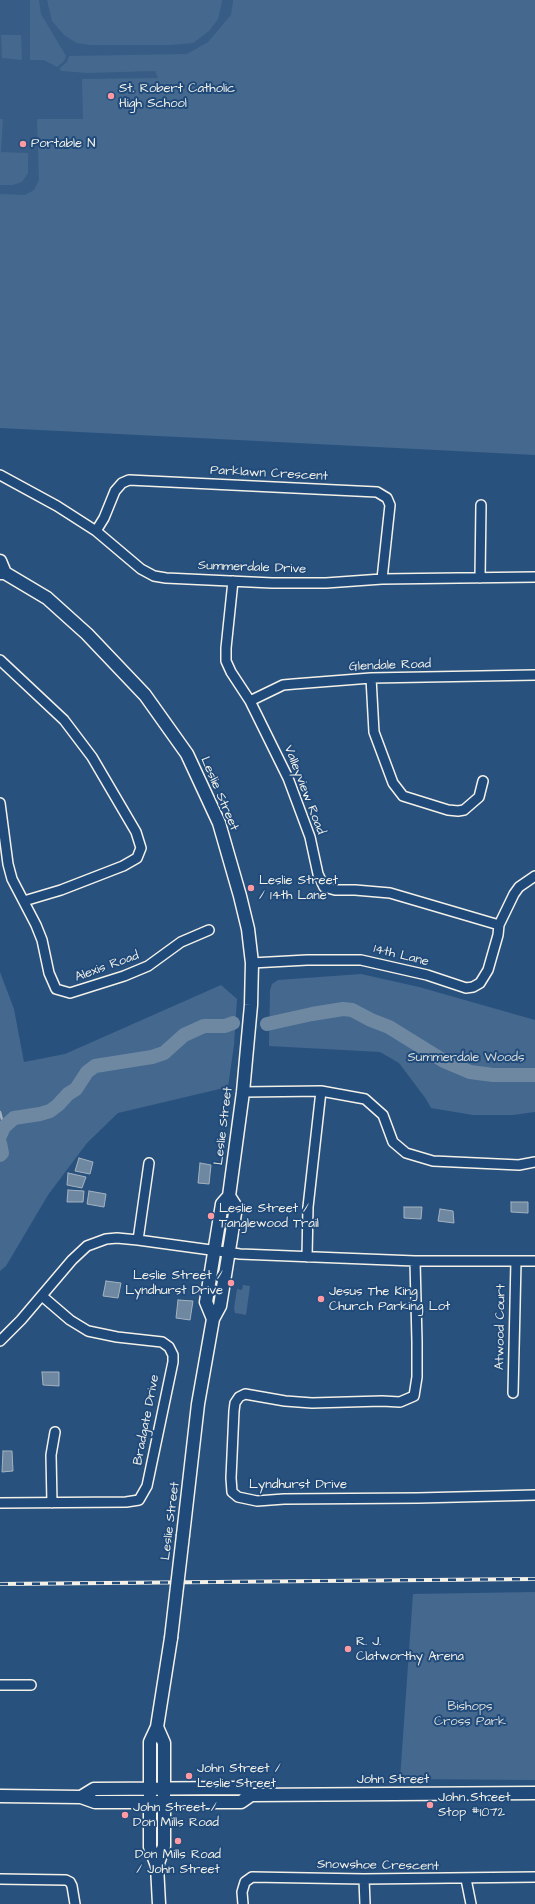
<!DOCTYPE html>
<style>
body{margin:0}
canvas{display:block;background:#28517e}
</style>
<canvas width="535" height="1904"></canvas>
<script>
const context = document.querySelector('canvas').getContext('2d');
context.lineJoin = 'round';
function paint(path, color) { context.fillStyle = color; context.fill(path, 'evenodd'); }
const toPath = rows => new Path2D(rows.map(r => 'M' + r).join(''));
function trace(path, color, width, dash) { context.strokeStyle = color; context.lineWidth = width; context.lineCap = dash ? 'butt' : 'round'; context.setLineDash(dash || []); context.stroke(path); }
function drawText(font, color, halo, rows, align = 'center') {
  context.font = font + ' "Architects Daughter",sans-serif'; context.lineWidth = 4; context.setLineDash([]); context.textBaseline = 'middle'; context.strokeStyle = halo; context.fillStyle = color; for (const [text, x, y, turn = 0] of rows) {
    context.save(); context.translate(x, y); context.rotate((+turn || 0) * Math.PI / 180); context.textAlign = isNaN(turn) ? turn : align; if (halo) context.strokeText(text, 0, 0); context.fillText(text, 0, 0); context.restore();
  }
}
paint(toPath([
 [0,0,233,0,214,178,35,201,0,198]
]), '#375d86');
paint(toPath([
 [30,0,39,0,41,14,66,56,64,61,57,67,44,60,30,60],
 [47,0,222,0,222,2,218,19,209,31,193,43,171,45,90,45,77,43,64,35,52,21],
 [233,0,535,0,535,455,0,428,0,194,25,195,34,190,39,180,37,119,83,119,82,79,158,78,155,71,87,73,62,71,59,69,67,62,69,56,187,54,208,42,231,15],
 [1,35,21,35,22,60,2,58],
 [0,119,3,119,1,152,28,153,28,173,22,182,13,185,0,185],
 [0,972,14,1009,24,1062,65,1054,221,985,237,999,234,1045,228,1087,118,1113,87,1143,48,1195,6,1266,0,1271],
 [361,974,419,987,535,1020,535,1112,513,1115,473,1115,431,1108,426,1099,399,1063,380,1052,269,1046,270,990,272,984,278,980],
 [243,1285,250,1286,246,1315,235,1313,234,1308,237,1289,242,1290],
 [535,1592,535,1780,400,1779,413,1594]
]), '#45688e');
const water = toPath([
 [79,1158,93,1162,90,1174,75,1171,79,1158],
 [200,1163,211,1165,209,1184,198,1183,200,1163],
 [68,1173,86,1177,82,1188,67,1185,68,1173],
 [68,1190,84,1191,83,1202,67,1202,68,1190],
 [89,1191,106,1194,104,1207,87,1204,89,1191],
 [511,1202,528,1202,528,1213,511,1212,511,1202],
 [404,1207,422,1207,421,1219,404,1218,404,1207],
 [440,1209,453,1211,454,1223,438,1221,440,1209],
 [106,1281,121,1283,118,1298,103,1296,106,1281],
 [178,1300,193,1301,190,1320,176,1318,178,1300],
 [42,1372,59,1372,59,1386,43,1385,42,1372],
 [3,1451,12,1451,13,1471,2,1472,3,1451]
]);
paint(water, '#6e88a2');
trace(water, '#a4b2be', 1);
trace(toPath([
 [0,1112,4,1127]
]), '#a4b2be', 2.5);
trace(toPath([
 [267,1024,312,1014,343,1009,352,1010,371,1020,389,1027,444,1061,470,1072,493,1075,535,1075],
 [0,1136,4,1127,14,1118,40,1114,50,1111,58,1105,68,1094,76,1089,87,1072,95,1066,152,1057,164,1053,184,1035,204,1026,225,1026,233,1023],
 [0,1143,2,1153,0,1155]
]), '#6e88a2', 14);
const street = toPath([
 [0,475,57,506,96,531,141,569,154,576,166,578,272,583,326,583,382,579,535,577],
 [96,531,104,518,115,491,122,483,129,480,377,492,387,498,390,505,382,579],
 [480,578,481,505],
 [233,581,226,648,226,661,231,672,250,701,288,778,310,837,318,874,324,887,335,890,355,890,390,893,499,925],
 [0,660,64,720,92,757,136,832,141,848,137,858,123,866,61,890,24,901],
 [371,678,374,732,393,783,403,796,448,810,458,811,464,810,479,797,483,781],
 [250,701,283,685,294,684,371,678,535,675],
 [0,803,8,864,12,879,36,925,42,940,49,973,56,989,70,993,124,976,148,966,181,942,209,930],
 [252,963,307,960,361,960,427,975,466,988,473,987,480,983,488,970,498,935,499,925,514,894,519,887,535,876],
 [243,1092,321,1091,365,1099,383,1115,393,1142,406,1153,433,1161,519,1165,535,1162],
 [138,1240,149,1163],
 [307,1257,308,1207,321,1091],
 [415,1261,417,1342,417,1377,414,1396,400,1402,382,1401,312,1403,285,1401,245,1394,239,1397,235,1403,234,1411,231,1478,232,1492,238,1497,257,1501,284,1499,418,1498,535,1495],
 [0,1341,21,1320,72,1260,87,1246,106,1239,117,1238,138,1240,240,1254,415,1261,535,1261],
 [513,1393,516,1261],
 [0,1503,126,1502,139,1500,147,1486,173,1362,173,1355,169,1347,162,1342,117,1337,88,1331,70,1320,42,1296],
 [52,1503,51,1455,55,1432],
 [0,1685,31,1685],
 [0,1879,66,1880,70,1882,72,1886,75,1904],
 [364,1879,365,1904],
 [466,1879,471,1904],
 [243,1904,242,1892,245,1882,252,1877,364,1879,535,1877]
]);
const secondary = toPath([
 [0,561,5,573],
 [0,573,5,573,47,598,87,634,145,695,187,754,219,823,240,896,248,929,252,963,251,1005,243,1092,229,1196,222,1204,206,1302,213,1319],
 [183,1535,198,1404,213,1319,220,1306,236,1207,229,1196],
 [157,1727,164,1743,164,1846,157,1866],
 [0,1796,81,1797,95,1802,241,1802,251,1795,535,1793],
 [81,1797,94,1789,242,1788,251,1795],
 [159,1904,157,1866,150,1847,150,1742,157,1727,171,1638]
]);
trace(street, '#f4f1e8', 12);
trace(secondary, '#f4f1e8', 15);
trace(street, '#1f4a7a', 9);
trace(secondary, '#1f4a7a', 12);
const rail = toPath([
 [0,1584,535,1579]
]);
trace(rail, '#f4f1e8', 4);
trace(rail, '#1f4a7a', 2.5, [8]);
const secondaryBridge = toPath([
 [171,1638,183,1535]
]);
trace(secondaryBridge, '#f4f1e8', 15, []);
trace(secondaryBridge, '#1f4a7a', 12);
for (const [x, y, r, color] of [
 [111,96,4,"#ff9aa2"],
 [23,144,4,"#ff9aa2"],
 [251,888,4,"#ff9aa2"],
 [211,1216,4,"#ff9aa2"],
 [231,1283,4,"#ff9aa2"],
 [321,1299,4,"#ff9aa2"],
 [348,1649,4,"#ff9aa2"],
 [189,1776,4,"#ff9aa2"],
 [430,1805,4,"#ff9aa2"],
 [125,1815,4,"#ff9aa2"],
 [178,1841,4,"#ff9aa2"]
]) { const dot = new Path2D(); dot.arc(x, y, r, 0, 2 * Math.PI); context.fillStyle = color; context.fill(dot); trace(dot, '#1f4a7a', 1.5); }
drawText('13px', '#f4f1e8', '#1f4a7a', [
 ["St. Robert Catholic",119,89],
 ["High School",119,104],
 ["Portable N",31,144],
 ["Leslie Street",259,881],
 ["/ 14th Lane",259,896],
 ["Leslie Street /",219,1209],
 ["Tanglewood Trail",219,1224],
 ["Leslie Street /",223,1276,"right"],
 ["Lyndhurst Drive",223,1291,"right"],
 ["Jesus The King",329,1292],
 ["Church Parking Lot",329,1307],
 ["R. J.",356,1642],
 ["Clatworthy Arena",356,1657],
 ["John Street /",197,1769],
 ["Leslie Street",197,1784],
 ["John Street",438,1798],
 ["Stop #1072",438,1813],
 ["John Street /",133,1808],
 ["Don Mills Road",133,1823],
 ["Don Mills Road",178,1855,"center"],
 ["/ John Street",178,1870,"center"]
], 'left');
drawText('13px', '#f4f1e8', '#1f4a7a', [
 ["Parklawn Crescent",269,474,3],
 ["Summerdale Drive",252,568,2],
 ["Glendale Road",390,666,-2],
 ["Valleyview Road",304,790,69],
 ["Leslie Street",219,794,67],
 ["14th Lane",401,956,14],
 ["Alexis Road",107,967,-20],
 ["Leslie Street",224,1126,-83],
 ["Atwood Court",501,1327,-89],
 ["Bradgate Drive",147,1420,-79],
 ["Lyndhurst Drive",298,1485],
 ["Leslie Street",171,1521,-83],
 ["John Street",393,1780],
 ["Snowshoe Crescent",378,1866,1]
]);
drawText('13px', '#dadcda', '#1f4a7a', [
 ["Summerdale Woods",466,1058],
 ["Bishops",470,1707],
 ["Cross Park",470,1722]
]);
</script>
